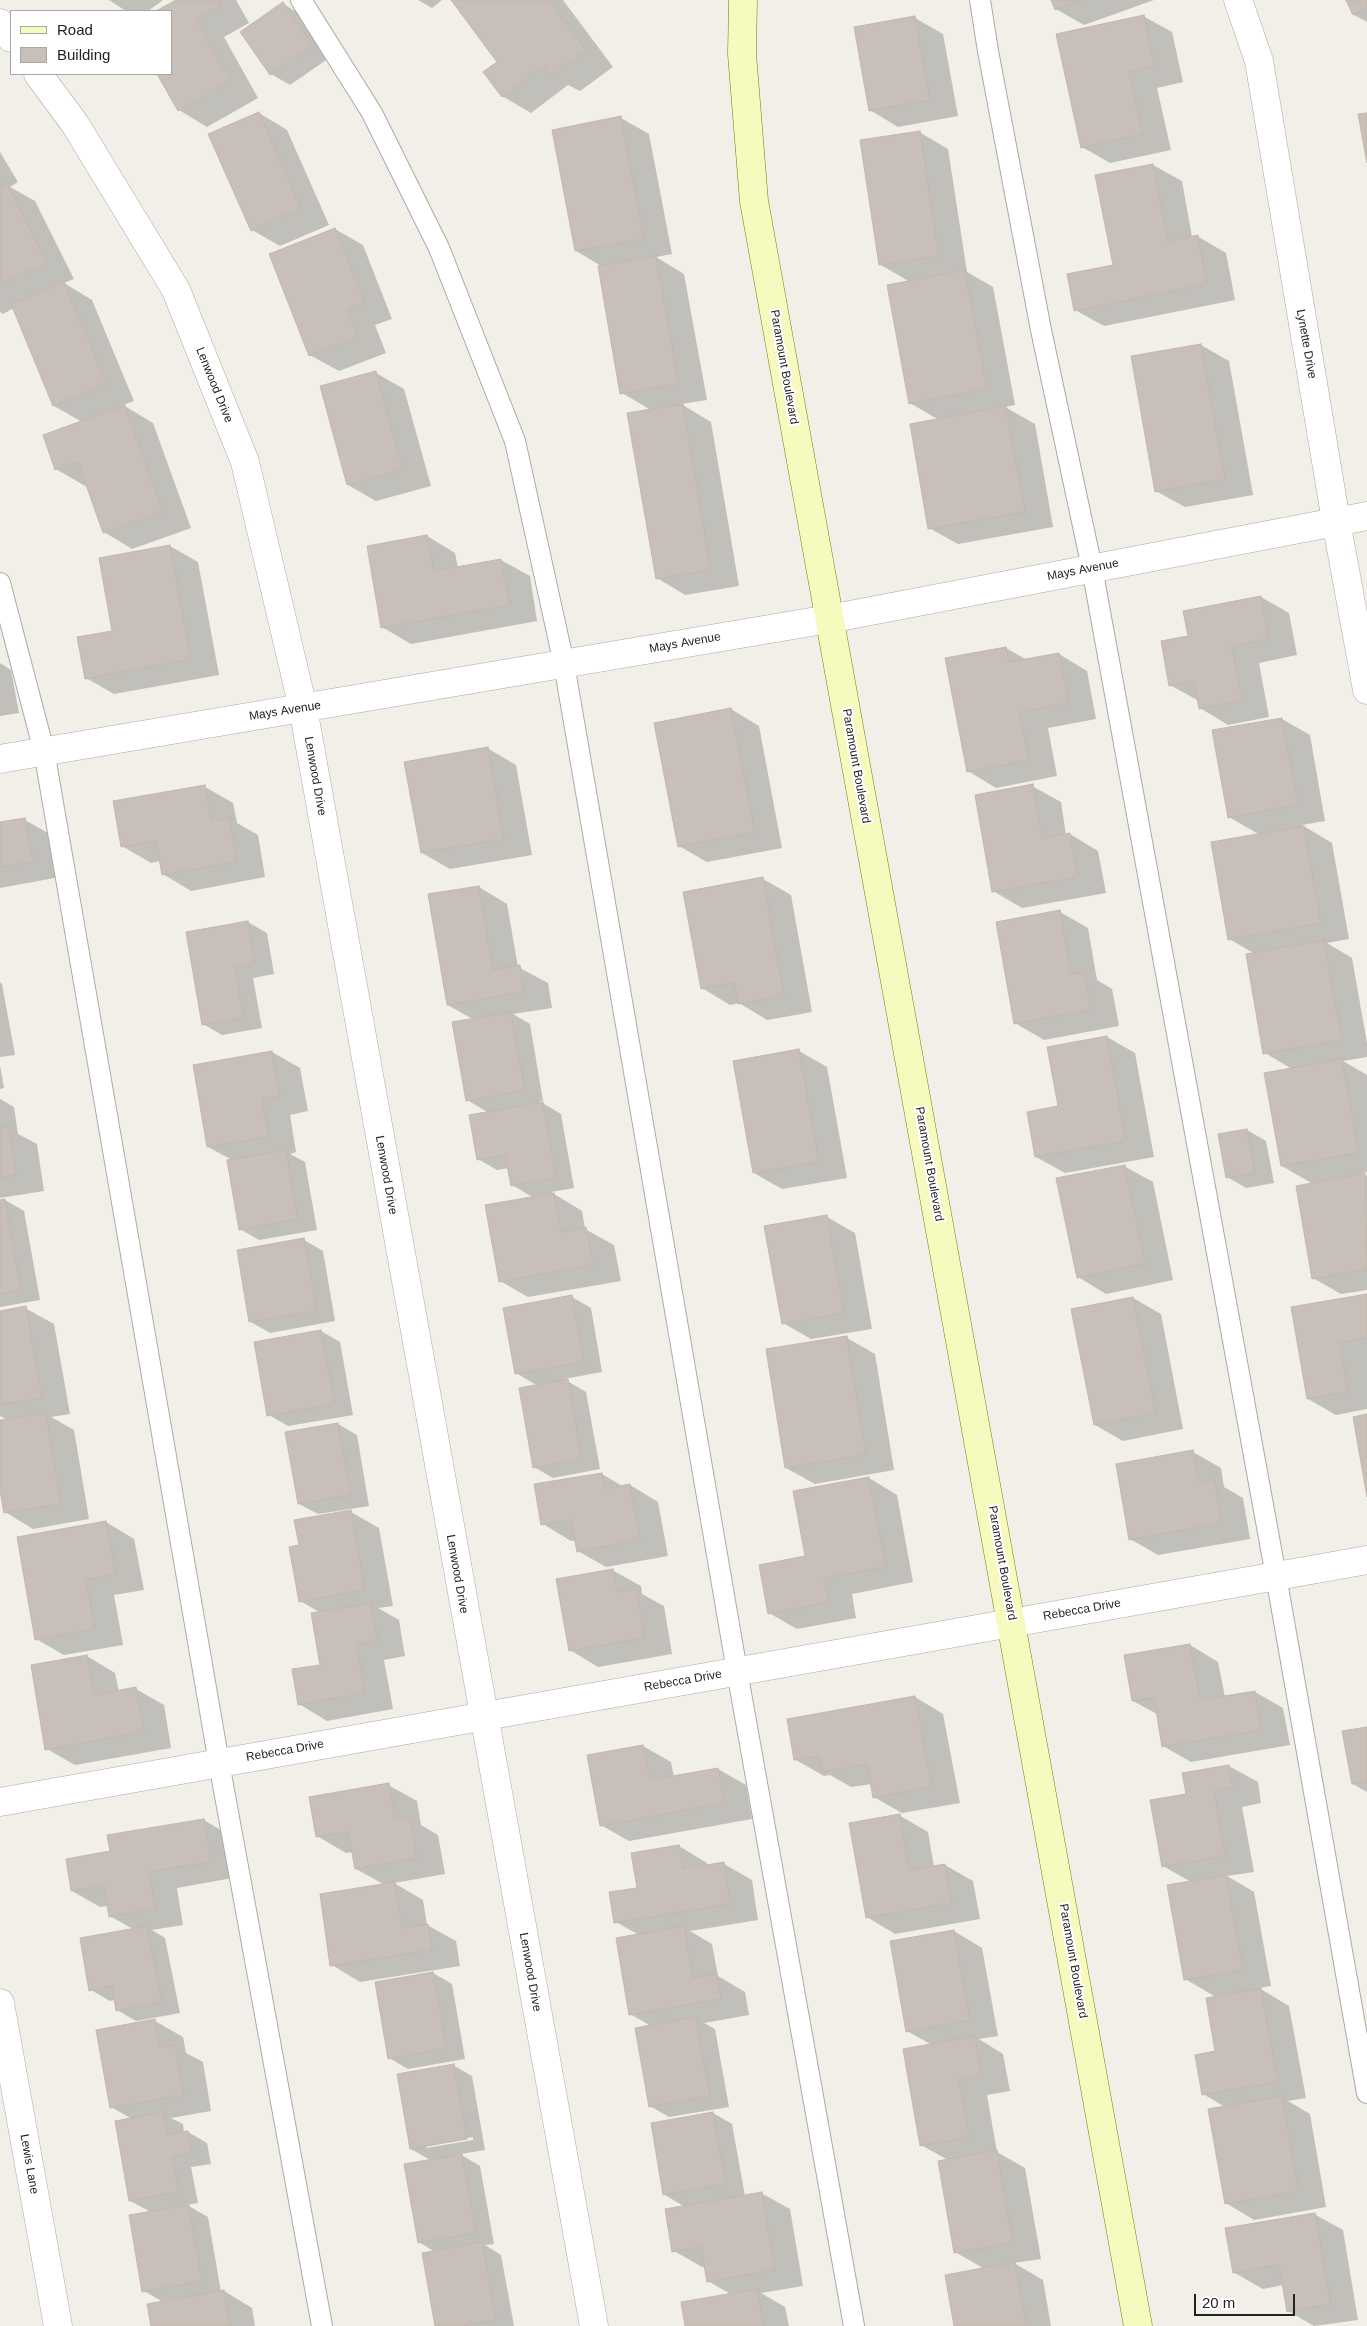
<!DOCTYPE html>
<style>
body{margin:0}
#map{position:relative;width:1367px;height:2326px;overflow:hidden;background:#f2efe9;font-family:Helvetica,sans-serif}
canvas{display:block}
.legend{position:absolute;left:10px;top:10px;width:162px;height:65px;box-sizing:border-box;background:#fff;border:1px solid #a7a7a7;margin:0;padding:6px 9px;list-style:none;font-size:15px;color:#222}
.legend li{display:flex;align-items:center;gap:10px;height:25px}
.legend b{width:25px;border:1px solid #a7a7a7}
.scale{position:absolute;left:1194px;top:2294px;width:101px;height:22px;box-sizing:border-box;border:2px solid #222;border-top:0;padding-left:6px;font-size:15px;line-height:18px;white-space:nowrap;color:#222;-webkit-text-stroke:4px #fff;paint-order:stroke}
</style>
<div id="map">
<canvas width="1367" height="2326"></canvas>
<ul class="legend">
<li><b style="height:6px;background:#f7fabf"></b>Road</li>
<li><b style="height:14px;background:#c7bfb8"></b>Building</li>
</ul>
<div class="scale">20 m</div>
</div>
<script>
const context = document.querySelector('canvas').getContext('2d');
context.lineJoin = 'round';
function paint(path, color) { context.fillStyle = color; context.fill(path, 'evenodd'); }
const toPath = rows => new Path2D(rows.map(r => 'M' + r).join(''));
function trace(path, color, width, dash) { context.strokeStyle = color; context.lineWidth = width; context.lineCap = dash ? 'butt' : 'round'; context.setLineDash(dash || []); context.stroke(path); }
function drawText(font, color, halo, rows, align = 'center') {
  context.font = font + ' Helvetica,sans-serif'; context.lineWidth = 4; context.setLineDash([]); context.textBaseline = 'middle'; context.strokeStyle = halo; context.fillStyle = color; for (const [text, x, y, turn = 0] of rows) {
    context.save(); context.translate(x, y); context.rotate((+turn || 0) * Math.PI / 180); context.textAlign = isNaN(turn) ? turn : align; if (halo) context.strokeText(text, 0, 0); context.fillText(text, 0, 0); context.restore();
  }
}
paint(toPath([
 [109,0,163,0,148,11,126,11],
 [178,0,236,0,249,23,224,37,258,98,207,127,179,110,158,74,171,74,171,11,159,11],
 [418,0,442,0,432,8],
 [452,0,563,0,613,67,580,91,568,85,531,113,502,96,499,62],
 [1053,0,1154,0,1084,25,1056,9],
 [1347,0,1367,0,1367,22,1354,15],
 [283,4,302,15,332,56,290,85,271,74],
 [1143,16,1172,32,1183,82,1157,88,1171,150,1110,163,1082,147],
 [915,18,943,34,958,116,898,127,870,110],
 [259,113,287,130,329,225,280,246,252,230],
 [621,118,649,134,672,254,656,257,684,274,707,400,681,404,711,422,739,586,685,595,657,578,651,410,622,393,603,267,576,251],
 [919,132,948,149,967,272,993,287,1015,405,1005,407,1035,424,1053,527,958,544,929,528,939,420,910,403,910,282,881,265],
 [0,152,18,182,10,187,35,201,74,279,64,283,92,300,134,401,123,405,153,423,191,528,132,549,104,532,87,485,85,486,56,469,82,422,54,406,14,308,3,314,0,312],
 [1153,165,1182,181,1192,237,1197,236,1226,253,1235,300,1104,326,1075,310,1114,266,1097,176],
 [335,229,363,245,392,319,375,325,386,353,339,371,310,355],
 [1201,345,1229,361,1253,495,1185,507,1156,491],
 [376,373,404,389,431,486,376,501,348,485],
 [427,536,455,553,458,568,501,560,530,576,537,621,411,644,382,627],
 [170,546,198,562,219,675,114,694,86,678],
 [1261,597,1289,613,1297,655,1259,663,1269,717,1228,725,1200,708,1199,701,1170,685,1189,637],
 [1006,648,1027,660,1059,654,1087,671,1096,719,1048,728,1057,776,996,788,968,771],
 [0,663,11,670,19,713,0,716],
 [731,709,759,726,782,848,707,862,679,846],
 [1282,719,1310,735,1325,821,1302,825,1332,843,1349,939,1327,943,1352,958,1367,1043,1367,1057,1343,1061,1367,1075,1367,1172,1362,1173,1367,1176,1367,1290,1341,1294,1313,1278,1313,1184,1282,1166,1292,1069,1265,1053,1255,954,1229,939,1260,835,1229,817],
 [487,748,516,765,532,855,450,869,422,853],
 [1032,786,1061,802,1066,835,1070,834,1098,851,1106,893,1022,908,993,891],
 [205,787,233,803,237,823,258,835,265,877,191,891,163,874,160,861,151,863,122,846],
 [25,820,53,836,60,877,0,888,0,824],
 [763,879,791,895,812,1012,767,1020,739,1003,730,1005,702,988],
 [479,887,507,904,518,967,548,983,552,1008,513,1014,530,1024,543,1101,539,1101,561,1114,574,1188,551,1192,582,1211,585,1229,614,1245,621,1281,528,1297,500,1281,534,1198,512,1185,509,1168,497,1170,478,1159,489,1113,467,1100,474,1020,448,1005],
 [1060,912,1088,928,1097,980,1112,989,1119,1026,1044,1040,1015,1023],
 [248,922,267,933,274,974,253,978,262,1028,222,1035,203,1024],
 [0,982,2,984,15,1055,0,1057],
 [1107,1037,1135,1053,1154,1157,1065,1173,1036,1157,1059,1107],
 [799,1051,827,1067,847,1178,782,1189,754,1173],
 [272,1052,300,1068,308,1111,290,1115,296,1152,290,1154,305,1162,317,1230,259,1240,240,1229,232,1160,208,1147],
 [0,1065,4,1088,0,1089],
 [0,1099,14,1107,18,1134,37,1144,44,1191,0,1198],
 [1247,1130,1266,1141,1274,1183,1246,1188,1227,1177],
 [1124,1166,1153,1182,1173,1280,1106,1294,1078,1277],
 [5,1200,24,1211,40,1300,0,1307,0,1201],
 [827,1217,855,1233,872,1329,811,1339,783,1323],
 [304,1240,323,1251,335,1321,270,1333,251,1322],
 [1367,1296,1367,1409,1336,1415,1308,1399,1293,1308],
 [572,1297,591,1308,602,1372,564,1379,586,1392,600,1469,553,1478,534,1467,538,1386,516,1373],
 [1133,1298,1161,1314,1183,1429,1123,1441,1095,1425],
 [25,1308,54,1324,70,1414,51,1417,74,1430,89,1519,33,1529,5,1512,0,1483,0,1422,8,1420,0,1416,0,1312],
 [321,1331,340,1342,353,1415,288,1426,269,1415],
 [847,1338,875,1354,894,1470,815,1484,786,1468],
 [338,1424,357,1435,369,1506,318,1514,299,1504],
 [1193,1452,1221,1468,1224,1487,1243,1498,1250,1539,1158,1555,1130,1539],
 [602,1474,624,1487,630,1485,658,1502,668,1556,606,1567,578,1551,576,1540,571,1541,543,1524],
 [869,1478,897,1495,913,1582,852,1594,856,1618,797,1629,769,1613,807,1557],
 [351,1512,379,1528,393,1606,378,1608,399,1620,405,1656,384,1660,393,1709,327,1721,299,1704,321,1666,321,1613,300,1601],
 [106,1522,134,1539,144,1590,114,1595,123,1645,64,1655,36,1639],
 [612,1570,641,1586,642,1594,664,1606,672,1654,598,1667,570,1650],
 [1190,1645,1218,1662,1225,1697,1255,1692,1283,1708,1290,1745,1191,1762,1163,1746,1157,1714,1133,1701],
 [87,1656,115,1673,119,1692,136,1689,164,1705,171,1748,75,1765,47,1749],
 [915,1697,943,1714,960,1803,902,1813,874,1797,872,1784,851,1787,830,1775,824,1776,796,1760],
 [1367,1728,1367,1792,1353,1784],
 [643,1746,671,1762,674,1777,718,1769,746,1785,752,1819,629,1841,601,1825],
 [1229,1766,1258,1782,1261,1803,1242,1807,1254,1872,1227,1876,1254,1892,1271,1986,1259,1988,1289,2006,1306,2098,1288,2101,1310,2114,1326,2207,1254,2220,1226,2203,1225,2107,1203,2094,1217,2052,1216,1997,1185,1979,1191,1882,1163,1866,1187,1795,1183,1774],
 [388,1785,417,1801,421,1825,438,1835,445,1874,394,1883,423,1900,427,1925,456,1941,460,1966,360,1982,332,1965,385,1885,356,1869,353,1852,346,1853,317,1836],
 [899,1815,928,1832,934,1867,945,1865,973,1881,980,1919,895,1934,867,1917],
 [204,1820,232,1837,238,1877,177,1888,183,1925,152,1930,165,1938,180,2013,136,2021,117,2010,115,2000,110,2001,91,1990,133,1929,110,1916,108,1906,100,1907,72,1891,111,1852],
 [679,1846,707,1863,707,1866,724,1864,752,1880,758,1920,690,1931,712,1944,718,1976,745,1992,749,2015,704,2023,715,2029,729,2107,669,2117,650,2106,651,2026,630,2014,639,1935,616,1922,638,1889],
 [954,1931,982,1948,998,2036,979,2039,1003,2054,1010,2091,987,2095,997,2152,1025,2168,1041,2259,1014,2263,1043,2280,1051,2326,956,2326,985,2269,955,2252,948,2160,921,2145,932,2045,907,2031],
 [433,1973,452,1984,465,2059,408,2069,389,2058],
 [155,2021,183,2037,186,2053,203,2062,211,2111,171,2118,183,2124,184,2133,188,2132,207,2143,211,2164,191,2167,198,2203,187,2205,208,2217,221,2292,224,2291,252,2308,255,2326,152,2326,163,2302,144,2291,151,2212,130,2201,132,2119,111,2107],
 [453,2065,472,2076,485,2150,460,2154,480,2166,494,2244,485,2245,501,2255,514,2326,437,2326,435,2252,419,2242,432,2161,411,2149],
 [473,2137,473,2140,426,2148,426,2145],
 [713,2113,732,2124,745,2196,761,2193,790,2209,803,2286,761,2293,785,2307,789,2326,687,2326,732,2295,708,2281,705,2267,702,2267,674,2251,685,2207,665,2195],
 [1314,2214,1343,2230,1358,2320,1314,2326,1288,2311,1283,2285,1263,2289,1235,2273]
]), '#0003');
const building = toPath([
 [176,0,218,0,221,6,196,20,231,81,178,111,157,74,171,74,171,11,156,11,176,0],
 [451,0,548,0,586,50,551,76,543,66,502,97,483,72,497,62,451,0],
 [1051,0,1081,0,1055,10,1051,0],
 [1346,0,1367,0,1367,9,1353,15,1346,0],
 [283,2,313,45,270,75,240,32,283,2],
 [1144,15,1155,66,1129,72,1143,134,1081,148,1056,34,1144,15],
 [915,16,930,100,869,111,854,27,915,16],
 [259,112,301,208,251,231,208,134,259,112],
 [1367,113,1367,163,1358,114,1367,113],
 [621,116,644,239,575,251,552,130,621,116],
 [920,131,939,256,879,265,860,140,920,131],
 [1153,164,1168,241,1198,235,1207,284,1074,311,1067,274,1113,265,1095,175,1153,164],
 [7,183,47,263,0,285,0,187,7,183],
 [335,228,365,303,347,309,358,337,309,356,269,254,335,228],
 [656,256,679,384,620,394,598,266,656,256],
 [965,270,987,389,909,404,887,285,965,270],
 [64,282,107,384,53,406,11,304,64,282],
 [1201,344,1225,479,1155,492,1131,356,1201,344],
 [376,371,403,470,347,485,320,386,376,371],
 [683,404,711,570,656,579,627,413,683,404],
 [125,405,163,512,103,533,78,462,55,470,43,435,125,405],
 [1006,406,1025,512,928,529,910,424,1006,406],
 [427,535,434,571,501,559,510,605,381,628,367,546,427,535],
 [170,545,191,659,85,679,77,637,112,631,99,558,170,545],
 [1261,596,1269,639,1232,647,1242,701,1199,709,1194,681,1169,686,1161,641,1188,636,1183,611,1261,596],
 [1006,647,1009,662,1059,653,1069,703,1020,712,1029,760,967,772,945,658,1006,647],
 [731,708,755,832,678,847,654,723,731,708],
 [1282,718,1298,805,1228,818,1212,730,1282,718],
 [488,747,504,839,421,853,404,762,488,747],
 [1033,784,1042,838,1070,833,1078,877,992,892,975,795,1033,784],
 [205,785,211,821,230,818,237,862,162,875,156,841,121,847,113,801,205,785],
 [25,818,33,862,0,867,0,822,25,818],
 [1304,826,1321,923,1228,940,1211,842,1304,826],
 [763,877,784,996,738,1004,734,983,701,989,683,892,763,877],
 [479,886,493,970,520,965,524,992,447,1005,428,894,479,886],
 [1060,910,1071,974,1084,972,1091,1010,1014,1024,996,922,1060,910],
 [248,921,255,964,235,968,244,1018,202,1025,186,932,248,921],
 [1324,940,1342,1040,1263,1054,1246,954,1324,940],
 [511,1012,525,1090,466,1101,452,1022,511,1012],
 [1107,1036,1126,1141,1035,1157,1027,1112,1058,1106,1047,1047,1107,1036],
 [799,1049,819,1162,753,1173,733,1061,799,1049],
 [272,1051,280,1096,262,1099,269,1137,207,1147,193,1065,272,1051],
 [1342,1059,1359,1153,1281,1166,1264,1073,1342,1059],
 [543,1102,556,1178,511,1186,505,1155,477,1160,469,1115,543,1102],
 [9,1127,16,1175,0,1177,0,1128,9,1127],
 [1247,1129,1255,1173,1226,1178,1218,1134,1247,1129],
 [286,1150,298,1219,239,1230,227,1160,286,1150],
 [1125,1165,1145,1264,1077,1278,1056,1178,1125,1165],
 [1365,1173,1367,1269,1312,1279,1296,1186,1365,1173],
 [554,1193,561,1232,586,1227,593,1265,499,1282,485,1205,554,1193],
 [5,1199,21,1290,0,1294,0,1200,5,1199],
 [827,1215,844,1313,782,1324,764,1226,827,1215],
 [304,1238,317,1311,249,1322,237,1250,304,1238],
 [1367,1294,1367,1338,1340,1342,1348,1392,1307,1399,1291,1307,1367,1294],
 [572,1295,584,1362,515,1374,503,1308,572,1295],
 [1133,1297,1156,1413,1094,1425,1071,1309,1133,1297],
 [26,1306,42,1398,0,1405,0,1311,26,1306],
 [321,1330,335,1404,267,1416,254,1342,321,1330],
 [847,1336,866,1455,785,1468,766,1349,847,1336],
 [568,1379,582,1459,533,1468,519,1388,568,1379],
 [46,1413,61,1504,4,1513,0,1491,0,1420,46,1413],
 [1367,1414,1367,1497,1353,1417,1367,1414],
 [338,1423,351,1495,298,1504,285,1432,338,1423],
 [1193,1450,1199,1483,1215,1480,1222,1523,1129,1540,1116,1464,1193,1450],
 [602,1473,605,1489,630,1484,640,1540,577,1552,571,1520,541,1525,534,1484,602,1473],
 [869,1477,886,1567,824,1578,829,1602,768,1614,759,1565,805,1556,793,1491,869,1477],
 [351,1510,365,1590,299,1602,289,1547,299,1545,294,1520,351,1510],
 [106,1521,116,1574,86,1580,95,1629,35,1640,17,1537,106,1521],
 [613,1569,617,1592,636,1589,645,1638,569,1651,556,1579,613,1569],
 [371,1603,378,1641,357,1644,365,1693,298,1705,292,1669,320,1665,311,1613,371,1603],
 [1190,1644,1200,1700,1255,1691,1262,1730,1162,1747,1154,1698,1132,1701,1124,1655,1190,1644],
 [87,1655,94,1695,136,1687,144,1732,45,1750,31,1665,87,1655],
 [915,1696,932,1787,873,1798,867,1764,822,1772,819,1756,794,1760,787,1719,915,1696],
 [1367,1727,1367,1782,1352,1784,1342,1731,1367,1727],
 [643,1745,650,1780,718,1768,725,1803,600,1826,587,1755,643,1745],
 [1229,1765,1233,1787,1214,1791,1226,1856,1162,1867,1150,1800,1186,1794,1182,1773,1229,1765],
 [389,1783,395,1820,410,1817,417,1858,355,1869,348,1832,316,1837,309,1797,389,1783],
 [900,1814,909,1870,945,1864,952,1903,866,1918,849,1823,900,1814],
 [204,1819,211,1862,149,1872,156,1909,109,1917,104,1886,71,1891,66,1859,110,1851,107,1835,204,1819],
 [679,1845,683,1869,724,1862,730,1904,614,1923,609,1892,637,1888,631,1853,679,1845],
 [1226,1875,1243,1970,1184,1980,1167,1885,1226,1875],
 [395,1882,402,1928,428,1924,432,1950,330,1966,320,1894,395,1882],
 [147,1926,162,2002,116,2011,112,1986,89,1991,80,1938,147,1926],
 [684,1926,693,1978,717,1974,721,1999,629,2015,616,1938,684,1926],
 [954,1930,970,2020,906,2032,890,1941,954,1930],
 [433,1972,447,2048,388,2059,375,1982,433,1972],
 [1261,1988,1278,2082,1202,2095,1195,2055,1215,2051,1206,1998,1261,1988],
 [696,2017,710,2096,649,2107,635,2028,696,2017],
 [155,2019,160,2047,175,2045,184,2095,110,2108,96,2030,155,2019],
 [975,2036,982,2075,959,2079,969,2137,920,2146,903,2049,975,2036],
 [454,2064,467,2139,410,2149,397,2074,454,2064],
 [1282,2096,1299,2191,1225,2204,1208,2109,1282,2096],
 [164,2112,168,2134,188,2131,192,2153,173,2157,179,2192,129,2201,115,2121,164,2112],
 [713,2112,726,2184,663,2195,651,2123,713,2112],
 [997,2150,1013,2243,954,2253,938,2161,997,2150],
 [462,2154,476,2233,418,2243,404,2164,462,2154],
 [762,2192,775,2270,707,2282,701,2247,672,2252,665,2209,762,2192],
 [189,2205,202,2281,142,2292,129,2215,189,2205],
 [1315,2213,1331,2304,1287,2312,1279,2265,1233,2273,1225,2228,1315,2213],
 [482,2242,496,2320,463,2326,435,2326,422,2253,482,2242],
 [1015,2262,1027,2326,954,2326,945,2275,1015,2262],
 [757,2289,764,2326,685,2326,681,2302,757,2289],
 [224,2290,230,2326,151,2326,147,2304,224,2290]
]);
paint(building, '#c7bfb8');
trace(building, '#c4b6ab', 1);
const service = toPath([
 [301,0,372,113,439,248,515,441,564,664,737,1671,854,2326],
 [980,0,988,51,1041,330,1092,568,1276,1576,1367,2093],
 [0,583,44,751,219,1763,322,2326]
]);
const minor = toPath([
 [1238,0,1259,61,1336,521,1367,690],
 [0,23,11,38],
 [38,74,75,124,176,290,245,462,303,708,594,2326],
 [0,1802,1367,1560],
 [0,2003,58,2326]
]);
const tertiary = toPath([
 [0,759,829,619,1367,516]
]);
const secondary = toPath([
 [743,0,742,54,754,201,1138,2326]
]);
trace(service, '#a9a9a9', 22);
trace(minor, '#a9a9a9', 29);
trace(tertiary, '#a9a9a9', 29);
trace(secondary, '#707d05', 29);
trace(service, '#fff', 20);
trace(minor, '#fff', 28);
trace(tertiary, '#fff', 28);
trace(secondary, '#f7fabf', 28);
drawText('12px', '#222', '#fff', [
 ["Lynette Drive",1306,344,80],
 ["Paramount Boulevard",784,367,80],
 ["Lenwood Drive",214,385,68],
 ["Mays Avenue",1083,570,-11],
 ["Mays Avenue",685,643,-10],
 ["Mays Avenue",285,711,-9],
 ["Paramount Boulevard",856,766,80],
 ["Lenwood Drive",315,776,80],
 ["Paramount Boulevard",929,1164,80],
 ["Lenwood Drive",386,1175,80],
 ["Paramount Boulevard",1002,1563,80],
 ["Lenwood Drive",457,1574,80],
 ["Rebecca Drive",1082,1610,-10],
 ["Rebecca Drive",683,1681,-10],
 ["Rebecca Drive",285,1751,-10],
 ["Paramount Boulevard",1073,1961,80],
 ["Lenwood Drive",530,1972,80],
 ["Lewis Lane",29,2164,80]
]);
</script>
